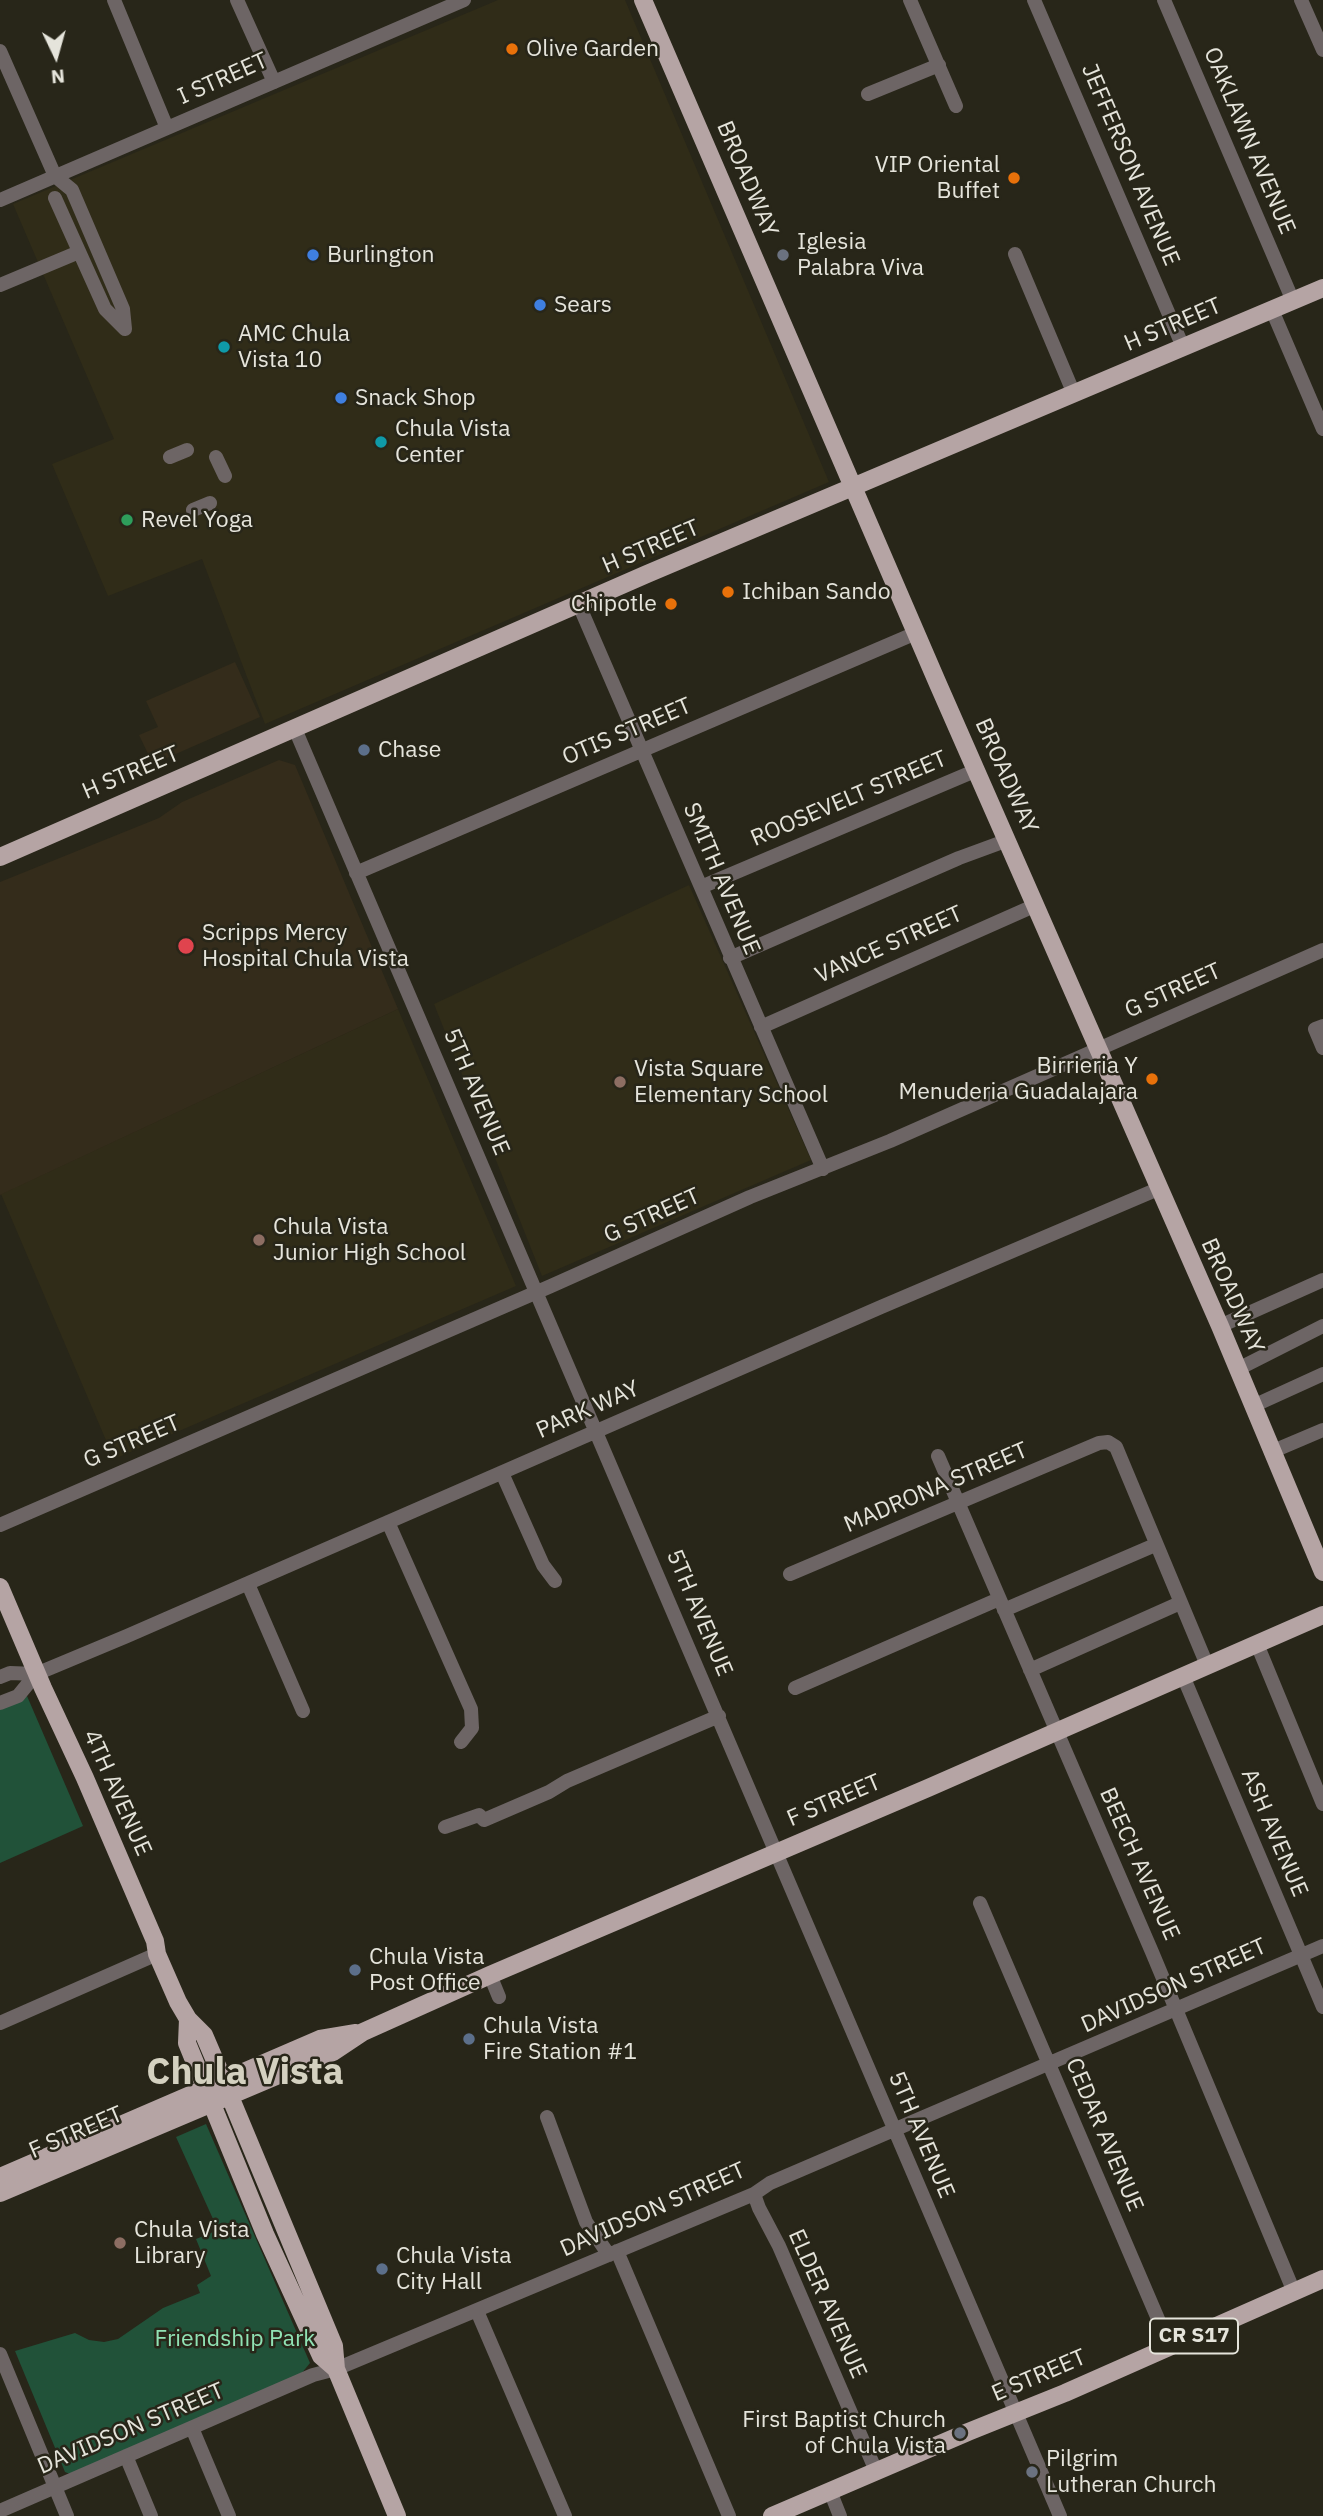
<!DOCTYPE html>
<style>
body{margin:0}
#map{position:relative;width:1323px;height:2516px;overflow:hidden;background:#282619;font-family:"IBM Plex Sans",sans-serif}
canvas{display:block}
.north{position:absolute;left:21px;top:21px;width:70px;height:70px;-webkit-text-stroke:5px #282619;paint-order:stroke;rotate:175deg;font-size:19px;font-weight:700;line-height:28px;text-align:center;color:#e5e4db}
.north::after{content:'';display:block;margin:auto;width:24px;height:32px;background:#e5e4db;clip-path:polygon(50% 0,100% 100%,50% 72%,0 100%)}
</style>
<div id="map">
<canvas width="1323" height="2516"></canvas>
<div class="north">N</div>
</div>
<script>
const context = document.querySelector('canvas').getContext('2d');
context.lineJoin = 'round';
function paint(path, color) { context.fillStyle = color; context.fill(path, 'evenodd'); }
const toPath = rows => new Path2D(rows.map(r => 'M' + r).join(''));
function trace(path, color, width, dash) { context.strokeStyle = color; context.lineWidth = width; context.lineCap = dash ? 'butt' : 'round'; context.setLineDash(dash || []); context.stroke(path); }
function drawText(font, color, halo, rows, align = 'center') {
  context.font = font + ' "IBM Plex Sans",sans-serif'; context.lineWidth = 5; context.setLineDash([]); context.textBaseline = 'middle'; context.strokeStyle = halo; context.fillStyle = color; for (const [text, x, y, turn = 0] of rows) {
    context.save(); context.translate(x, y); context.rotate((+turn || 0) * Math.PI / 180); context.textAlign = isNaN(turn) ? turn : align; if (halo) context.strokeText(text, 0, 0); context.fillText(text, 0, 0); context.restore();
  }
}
paint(toPath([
 [498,0,625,0,829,482,265,724,202,559,108,596,52,464,114,439,13,204],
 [689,885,811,1160,542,1276,434,1004],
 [398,1009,516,1286,114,1459,1,1194]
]), '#302c18');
paint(toPath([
 [235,662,260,717,153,764,139,735,158,727,146,701],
 [279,760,295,765,398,1009,0,1195,0,882,159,818,182,802]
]), '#342c1b');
paint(toPath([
 [27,1696,83,1826,0,1863,0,1708],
 [206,2124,310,2363,301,2374,70,2474,65,2472,15,2351,75,2333,89,2340,104,2342,118,2339,163,2308,200,2293,197,2285,211,2276,196,2239,218,2230,176,2137]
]), '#215239');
trace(toPath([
 [114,0,167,128],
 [237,0,274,82],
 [910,0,956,106],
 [1034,0,1183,347],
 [1164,0,1293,301],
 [1301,0,1323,50],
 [0,51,55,176,72,190,123,309,125,329],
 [868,94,939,65],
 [55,198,105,309,125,329],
 [0,200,464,0],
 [1015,254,1074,394],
 [0,285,79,252],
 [1272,310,1323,429],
 [170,457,187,450],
 [216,457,225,476],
 [193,510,210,503],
 [579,605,823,1169],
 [295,729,1060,2516],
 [356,873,916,633],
 [701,887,977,770],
 [730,958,959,858,1008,840],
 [1323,1026,1315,1029,1323,1048],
 [761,1027,1036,905],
 [1220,1326,1323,1280],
 [1238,1369,1323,1326],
 [1253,1406,1323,1374],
 [1271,1452,1323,1430],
 [938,1456,1152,1952,1294,2292],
 [502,1473,543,1565,555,1581],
 [388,1522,471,1709,472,1728,461,1742],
 [0,1525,551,1286,750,1197,890,1141,1323,950],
 [790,1574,1099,1443,1108,1442,1116,1447,1207,1665],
 [248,1584,303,1711],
 [1004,1610,1155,1545],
 [1257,1644,1323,1804],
 [1030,1670,1180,1603],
 [1183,1676,1323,2007],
 [0,1677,10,1673,36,1674,127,1636,881,1307,1158,1189],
 [795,1688,999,1599],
 [0,1703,18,1696,36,1674],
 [445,1827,479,1815,484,1820,549,1792,567,1781,719,1716],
 [980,1903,1170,2347],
 [490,1975,499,1997],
 [0,2023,157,1954],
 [547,2117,586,2222,609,2255],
 [754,2194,759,2208,779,2246,876,2471],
 [617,2251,729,2516],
 [477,2311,565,2516],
 [0,2354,67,2516],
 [192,2428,229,2516],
 [126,2456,151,2516],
 [830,2491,840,2516],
 [0,2511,313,2375,336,2369,754,2194,770,2183,1323,1946]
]), '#6d6565', 14);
trace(toPath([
 [643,0,938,684,1220,1326,1323,1572],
 [0,857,647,574,1323,288],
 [0,1587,43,1688,85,1778,155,1941,157,1954,178,2002,188,2019,204,2035,219,2070,334,2346,336,2369,397,2516],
 [188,2019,187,2043,265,2234,321,2356,336,2369],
 [0,2177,320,2039,356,2033],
 [0,2193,333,2052,363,2032,490,1975,928,1788,1323,1615],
 [772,2516,968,2432,1065,2393,1323,2279]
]), '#b5a4a4', 18);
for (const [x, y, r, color] of [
 [512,49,7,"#e8710a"],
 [1014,178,7,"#e8710a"],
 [313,255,7,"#3f7fe0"],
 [783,255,7,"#6b7280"],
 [540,305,7,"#3f7fe0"],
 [224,347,7,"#0f9aa8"],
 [341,398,7,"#3f7fe0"],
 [381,442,7,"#0f9aa8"],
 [127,520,7,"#2e9e5b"],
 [728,592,7,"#e8710a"],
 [671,604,7,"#e8710a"],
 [364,750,7,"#5c6f8a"],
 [186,946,9,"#e0444e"],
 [1152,1079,7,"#e8710a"],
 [620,1082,7,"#8d6e63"],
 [259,1240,7,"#8d6e63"],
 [355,1970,7,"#5c6f8a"],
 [469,2039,7,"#5c6f8a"],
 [120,2243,7,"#8d6e63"],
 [382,2269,7,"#5c6f8a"],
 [960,2433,7,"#6b7280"],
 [1032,2472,7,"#6b7280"]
]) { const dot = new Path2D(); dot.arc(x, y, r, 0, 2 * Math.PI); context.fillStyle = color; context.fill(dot); trace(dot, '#282619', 2.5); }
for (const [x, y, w] of [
 [1194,2336,88]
]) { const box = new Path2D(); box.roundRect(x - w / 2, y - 17.5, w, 35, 5); context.fillStyle = '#282619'; context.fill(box); trace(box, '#e5e4db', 2); }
drawText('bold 21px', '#e5e4db', null, [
 ["CR S17",1194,2336]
]);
drawText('23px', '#e5e4db', '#282619', [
 ["Olive Garden",526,49],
 ["VIP Oriental",1000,165,"right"],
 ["Buffet",1000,191,"right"],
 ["Iglesia",797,242],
 ["Palabra Viva",797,268],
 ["Burlington",327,255],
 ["Sears",554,305],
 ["AMC Chula",238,334],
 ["Vista 10",238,360],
 ["Snack Shop",355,398],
 ["Chula Vista",395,429],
 ["Center",395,455],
 ["Revel Yoga",141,520],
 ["Ichiban Sando",742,592],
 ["Chipotle",657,604,"right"],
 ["Chase",378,750],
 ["Scripps Mercy",202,933],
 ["Hospital Chula Vista",202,959],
 ["Birrieria Y",1138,1066,"right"],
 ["Menuderia Guadalajara",1138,1092,"right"],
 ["Vista Square",634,1069],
 ["Elementary School",634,1095],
 ["Chula Vista",273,1227],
 ["Junior High School",273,1253],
 ["Chula Vista",369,1957],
 ["Post Office",369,1983],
 ["Chula Vista",483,2026],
 ["Fire Station #1",483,2052],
 ["Chula Vista",134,2230],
 ["Library",134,2256],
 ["Chula Vista",396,2256],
 ["City Hall",396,2282],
 ["First Baptist Church",946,2420,"right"],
 ["of Chula Vista",946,2446,"right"],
 ["Pilgrim",1046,2459],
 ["Lutheran Church",1046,2485]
], 'left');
drawText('23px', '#e5e4db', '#282619', [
 ["I STREET",223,79,-24],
 ["OAKLAWN AVENUE",1249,141,67],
 ["JEFFERSON AVENUE",1130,165,67],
 ["BROADWAY",747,179,67],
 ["H STREET",1173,325,-23],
 ["H STREET",651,547,-23],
 ["OTIS STREET",627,732,-23],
 ["H STREET",131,773,-23],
 ["BROADWAY",1006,776,66],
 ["ROOSEVELT STREET",849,799,-23],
 ["SMITH AVENUE",721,879,67],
 ["VANCE STREET",889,945,-24],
 ["G STREET",1173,991,-24],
 ["5TH AVENUE",476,1092,67],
 ["G STREET",652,1216,-24],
 ["BROADWAY",1232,1296,66],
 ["PARK WAY",588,1410,-24],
 ["G STREET",132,1442,-23],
 ["MADRONA STREET",936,1488,-23],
 ["5TH AVENUE",699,1613,67],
 ["4TH AVENUE",117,1793,66],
 ["F STREET",834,1801,-23],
 ["ASH AVENUE",1274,1833,67],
 ["BEECH AVENUE",1139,1864,66],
 ["DAVIDSON STREET",1174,1986,-24],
 ["F STREET",76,2133,-23],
 ["5TH AVENUE",921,2135,67],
 ["CEDAR AVENUE",1104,2135,67],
 ["DAVIDSON STREET",653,2210,-24],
 ["ELDER AVENUE",827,2304,66],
 ["E STREET",1039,2376,-23],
 ["DAVIDSON STREET",131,2429,-23]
]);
drawText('23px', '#90e2b4', '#282619', [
 ["Friendship Park",235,2339]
]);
drawText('bold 37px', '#d4d1c0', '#282619', [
 ["Chula Vista",245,2073]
]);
</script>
